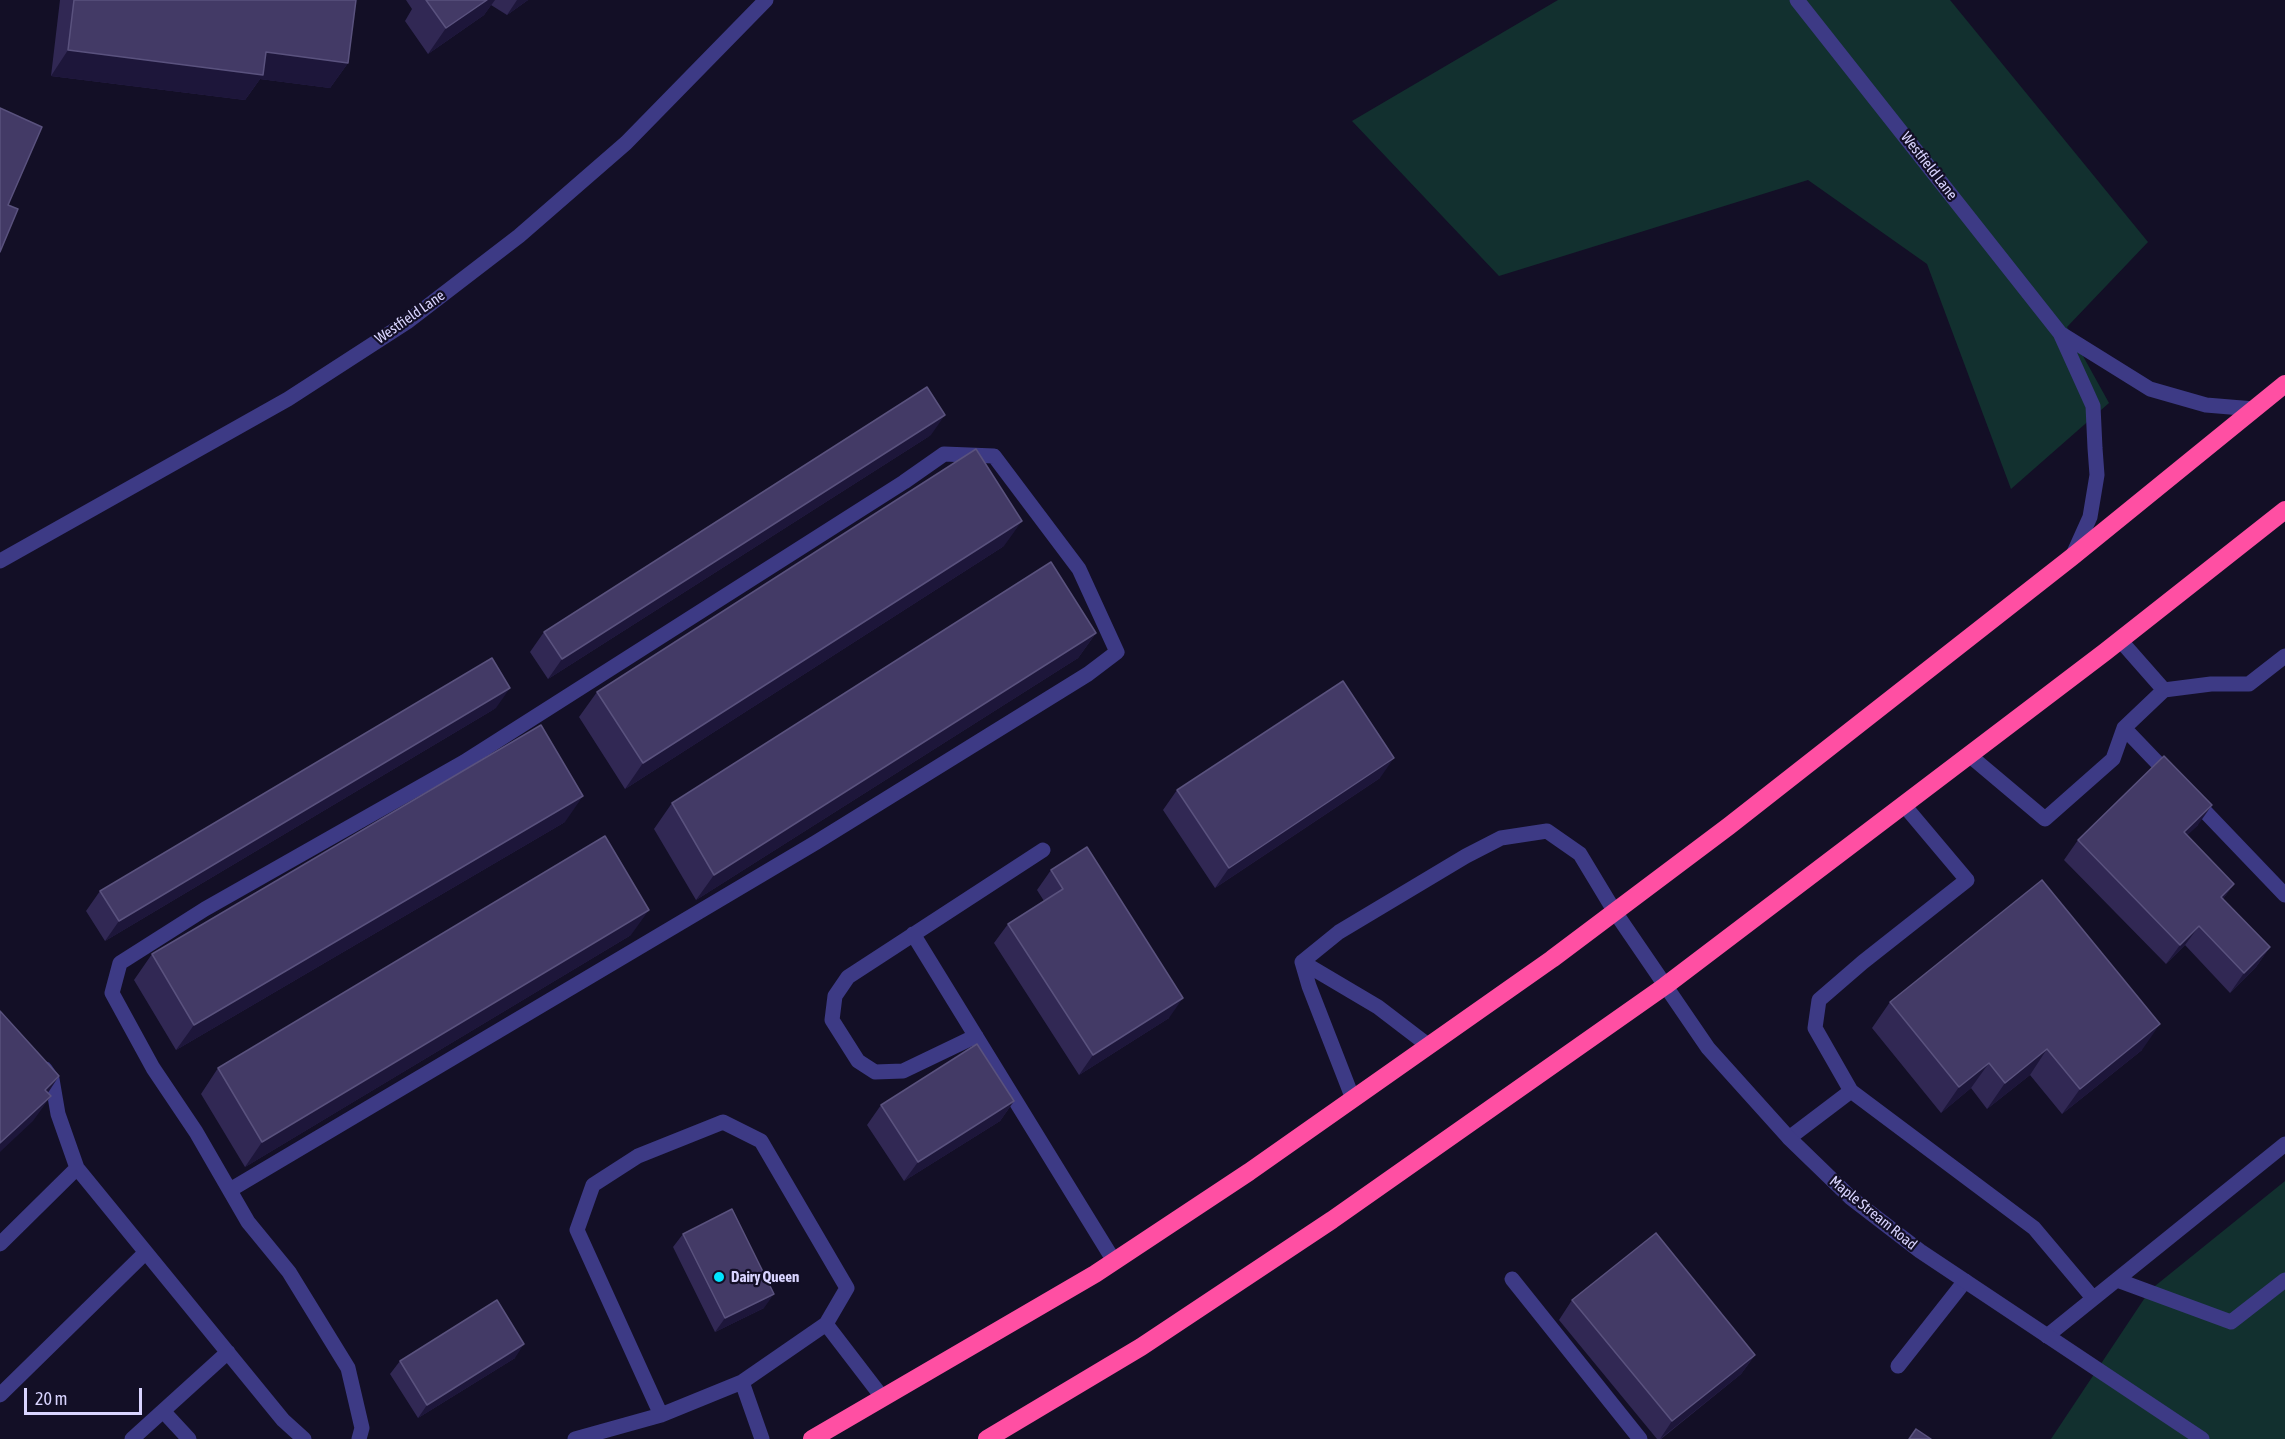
<!DOCTYPE html>
<style>
body{margin:0}
#map{position:relative;width:2285px;height:1439px;overflow:hidden;background:#130f26;font-family:"Asap Condensed",sans-serif}
canvas{display:block}
.scale{position:absolute;left:24px;top:1388px;width:118px;height:27px;box-sizing:border-box;border:3px solid #d9d4ff;border-top:0;padding-left:8px;font-size:18px;line-height:21px;white-space:nowrap;color:#d9d4ff;-webkit-text-stroke:4px #130f26;paint-order:stroke}
</style>
<div id="map">
<canvas width="2285" height="1439"></canvas>
<div class="scale">20 m</div>
</div>
<script>
const context = document.querySelector('canvas').getContext('2d');
context.lineJoin = 'round';
function paint(path, color) { context.fillStyle = color; context.fill(path, 'evenodd'); }
const toPath = rows => new Path2D(rows.map(r => 'M' + r).join(''));
function trace(path, color, width, dash) { context.strokeStyle = color; context.lineWidth = width; context.lineCap = dash ? 'butt' : 'round'; context.setLineDash(dash || []); context.stroke(path); }
function drawText(font, color, halo, rows, align = 'center') {
  context.font = font + ' "Asap Condensed",sans-serif'; context.lineWidth = 4.5; context.setLineDash([]); context.textBaseline = 'middle'; context.strokeStyle = halo; context.fillStyle = color; for (const [text, x, y, turn = 0] of rows) {
    context.save(); context.translate(x, y); context.rotate((+turn || 0) * Math.PI / 180); context.textAlign = isNaN(turn) ? turn : align; if (halo) context.strokeText(text, 0, 0); context.fillText(text, 0, 0); context.restore();
  }
}
paint(toPath([
 [1558,0,1950,0,2148,242,2067,327,2109,403,2011,489,1927,264,1808,180,1499,276,1352,121],
 [2285,1181,2285,1439,2051,1439,2150,1290]
]), '#12302f');
trace(toPath([
 [2120,640,2164,690,2211,684,2249,684,2285,656],
 [2124,728,2172,778],
 [1969,755,2045,819,2113,759,2124,728,2164,690],
 [2193,799,2285,895],
 [913,934,1114,1261],
 [1302,962,1339,932,1466,856,1501,838,1547,831,1580,854,1615,912],
 [1302,962,1378,1007,1429,1046],
 [1302,962,1309,986,1353,1099],
 [976,1036,903,1071,875,1072,858,1061,832,1020,835,996,848,977,1043,850],
 [45,1069,52,1079,58,1114,77,1168],
 [1851,1091,2034,1228,2093,1298],
 [1789,1138,1851,1091,1815,1028,1819,1000,1863,962,1967,880,1903,804],
 [230,1190,815,843,1088,674,1117,652,1079,569,994,456,944,454,904,482,464,762,205,909,120,963,112,993,153,1068,196,1132,248,1222,289,1272,348,1368,362,1428,359,1439],
 [0,1244,77,1168,283,1420,304,1439],
 [1512,1279,1640,1439],
 [2117,1280,2231,1322,2285,1280],
 [826,1324,882,1397],
 [2047,1336,2285,1144],
 [1898,1366,1965,1281],
 [742,1382,762,1439],
 [0,1395,145,1253],
 [163,1411,189,1439],
 [132,1439,228,1352],
 [575,1439,661,1415,742,1382,826,1324,847,1288,761,1141,723,1122,638,1156,593,1185,577,1230,661,1415]
]), '#3d3a85', 15);
trace(toPath([
 [1797,0,2060,333,2093,406,2095,448,2097,475,2090,517,2072,557],
 [2060,333,2150,389,2206,405,2254,409],
 [0,561,288,399,407,322,519,236,626,143,766,0],
 [1615,912,1708,1048,1789,1138,1851,1198,1920,1251,2202,1439]
]), '#3d3a85', 15);
trace(toPath([
 [812,1439,1095,1274,1249,1172,1552,959,1729,826,2072,557,2285,384],
 [987,1439,1141,1347,1332,1220,1665,986,2105,652,2285,510]
]), '#ff4fa3', 18);
paint(toPath([
 [60,0,356,0,348,63,330,88,260,79,245,100,51,76],
 [406,0,528,0,507,15,491,5,484,15,428,54,405,21,412,9],
 [931,435,548,679,530,652,544,632],
 [1004,546,625,789,579,717,597,692],
 [1096,633,1078,658,696,900,654,829,672,803],
 [496,708,105,941,86,911,100,891],
 [1380,778,1215,888,1163,810,1177,790],
 [565,822,176,1050,134,980,152,954],
 [2198,825,2187,835,2234,884,2223,899,2270,947,2256,967,2230,993,2185,945,2166,964,2064,860,2078,840],
 [1051,870,1169,1018,1079,1075,994,943,1008,924,1044,901,1037,890],
 [631,935,245,1167,201,1094,218,1068],
 [1890,1002,2142,1050,2062,1114,2030,1075,1987,1109,1971,1088,1941,1113,1872,1028],
 [1014,1101,1000,1121,904,1181,867,1125,881,1105],
 [683,1234,764,1308,715,1332,673,1247],
 [1572,1300,1755,1355,1741,1374,1661,1439,1657,1439,1559,1320],
 [515,1358,418,1418,390,1374,400,1361]
]), '#312854');
paint(toPath([
 [487,0,495,0,484,15,428,54,446,28],
 [517,0,528,0,507,15],
 [68,50,266,52,348,63,330,88,260,79,245,100,51,76],
 [945,415,931,435,548,679,562,659],
 [1022,521,1004,546,625,789,643,763],
 [1096,633,1078,658,696,900,714,875],
 [510,688,496,708,105,941,119,921],
 [1394,758,1380,778,1215,888,1229,868],
 [583,796,565,822,176,1050,194,1025],
 [2212,805,2198,825,2170,852,2184,832],
 [2234,884,2220,903,2221,897],
 [649,910,631,935,245,1167,262,1142],
 [2199,926,2185,945,2166,964,2180,945],
 [2270,947,2256,967,2230,993,2244,973],
 [1183,998,1169,1018,1079,1075,1093,1055],
 [2160,1024,2142,1050,2062,1114,2080,1089],
 [2047,1049,2030,1075,1987,1109,2005,1083],
 [1989,1063,1971,1088,1941,1113,1959,1087],
 [59,1076,42,1102,45,1090],
 [51,1096,33,1121,0,1152,0,1143],
 [1014,1101,1000,1121,904,1181,918,1162],
 [774,1294,764,1308,715,1332,725,1318],
 [524,1344,515,1358,418,1418,427,1405],
 [1755,1355,1741,1374,1660,1439,1672,1421]
]), '#1d163a');
const building = toPath([
 [74,0,356,0,348,63,266,52,263,75,68,50,74,0],
 [426,0,487,0,446,28,426,0],
 [0,108,42,127,8,205,18,209,0,252,0,108],
 [927,387,945,415,562,659,544,632,927,387],
 [976,449,1022,521,643,763,597,692,976,449],
 [1051,562,1096,633,714,875,672,803,1051,562],
 [492,658,510,688,119,921,100,891,492,658],
 [1343,681,1394,758,1229,868,1177,790,1343,681],
 [541,725,583,796,194,1025,152,954,541,725],
 [2164,756,2212,805,2184,832,2234,884,2221,897,2270,947,2244,973,2199,926,2180,945,2078,840,2164,756],
 [605,836,649,910,262,1142,218,1068,605,836],
 [1087,847,1183,998,1093,1055,1008,924,1063,889,1051,870,1087,847],
 [2042,880,2160,1024,2080,1089,2047,1049,2005,1083,1989,1063,1959,1087,1890,1002,2042,880],
 [0,1011,59,1076,45,1090,51,1096,0,1143,0,1011],
 [977,1044,1014,1101,918,1162,881,1105,977,1044],
 [732,1209,774,1294,725,1318,683,1234,732,1209],
 [1656,1233,1755,1355,1672,1421,1572,1300,1656,1233],
 [497,1300,524,1344,427,1405,400,1361,497,1300],
 [1916,1429,1931,1439,1909,1439,1916,1429]
]);
paint(building, '#433a66');
trace(building, '#5a527e', 1.5);
for (const [x, y, r, color] of [
 [719,1277,6,"#00e5ff"]
]) { const dot = new Path2D(); dot.arc(x, y, r, 0, 2 * Math.PI); context.fillStyle = color; context.fill(dot); trace(dot, '#130f26', 2); }
drawText('15px', '#d9d4ff', '#130f26', [
 ["Westfield Lane",1929,166,52],
 ["Westfield Lane",410,317,-35],
 ["Maple Stream Road",1873,1213,39]
]);
drawText('bold 15px', '#d9d4ff', '#130f26', [
 ["Dairy Queen",731,1277]
], 'left');
</script>
